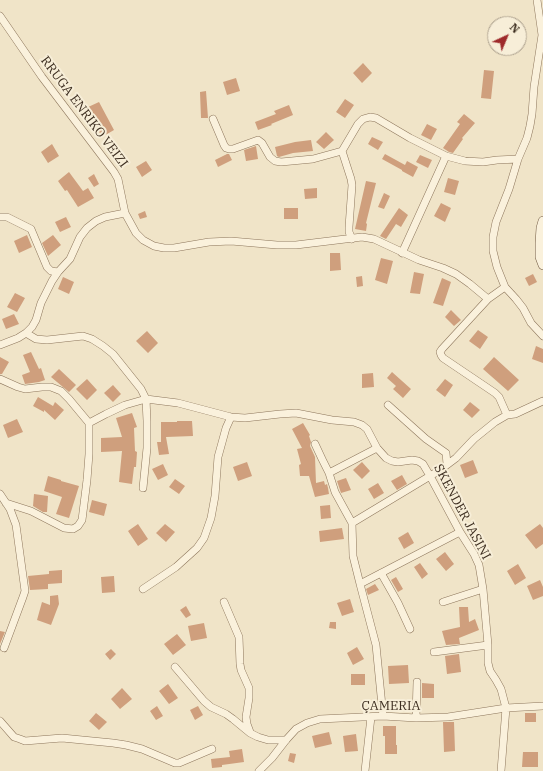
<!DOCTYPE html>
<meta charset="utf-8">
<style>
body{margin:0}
#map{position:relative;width:543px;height:771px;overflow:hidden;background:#f0e4c8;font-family:"IBM Plex Serif",serif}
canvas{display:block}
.north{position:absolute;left:487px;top:16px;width:40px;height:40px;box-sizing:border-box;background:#f7eed8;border:1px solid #ada18e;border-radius:50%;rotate:44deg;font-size:11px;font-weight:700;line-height:16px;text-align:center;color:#3d2e20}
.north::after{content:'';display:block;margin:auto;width:14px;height:18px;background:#9e2a2b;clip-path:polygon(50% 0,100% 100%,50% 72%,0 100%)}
</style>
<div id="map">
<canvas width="543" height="771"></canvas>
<div class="north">N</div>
</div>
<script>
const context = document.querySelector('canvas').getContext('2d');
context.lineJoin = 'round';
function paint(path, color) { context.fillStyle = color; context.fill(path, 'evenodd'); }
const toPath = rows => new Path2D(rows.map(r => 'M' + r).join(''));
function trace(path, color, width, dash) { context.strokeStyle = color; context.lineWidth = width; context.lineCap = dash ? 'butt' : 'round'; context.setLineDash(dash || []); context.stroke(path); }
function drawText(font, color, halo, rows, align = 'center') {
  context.font = font + ' "IBM Plex Serif",serif'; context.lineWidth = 4; context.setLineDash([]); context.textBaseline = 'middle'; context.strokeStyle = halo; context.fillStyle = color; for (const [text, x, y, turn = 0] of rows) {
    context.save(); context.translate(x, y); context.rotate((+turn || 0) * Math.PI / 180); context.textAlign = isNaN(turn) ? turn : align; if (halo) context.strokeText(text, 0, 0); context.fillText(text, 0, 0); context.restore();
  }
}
paint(toPath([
 [363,63,372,73,362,83,353,73],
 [484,70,494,71,491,99,481,98],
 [236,78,240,91,227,95,223,82],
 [206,91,208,118,201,118,200,92],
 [345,99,354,105,345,118,336,112],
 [99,102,114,130,102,137,86,108],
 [289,105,293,115,271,124,272,125,258,130,255,122,276,114,274,111],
 [464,114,475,123,462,138,463,139,453,153,449,152,443,148,460,124,457,122],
 [427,124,437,129,431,140,421,135],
 [326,132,334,140,324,149,316,142],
 [372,137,383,142,378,150,368,144],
 [311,140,313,151,293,153,279,157,277,156,275,147,295,142],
 [52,144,59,156,48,163,41,152],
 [256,146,258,159,246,161,244,150],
 [227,154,229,154,232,160,218,167,215,160],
 [385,154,405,165,407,161,418,167,413,177,402,171,402,170,382,159],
 [420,155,432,160,428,168,416,162],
 [146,161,152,170,142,177,136,167],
 [69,172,83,191,88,188,94,198,78,207,67,190,65,191,58,181],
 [94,174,99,184,94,187,88,178],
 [448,178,459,181,455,195,444,192],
 [366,181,376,183,366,223,367,224,366,231,355,229],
 [317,188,317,198,305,199,304,189],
 [384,193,390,196,384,209,378,207],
 [441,203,451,208,445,222,434,216],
 [284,208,298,208,298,219,284,219],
 [399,208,408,215,401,227,396,224,386,239,380,236],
 [145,211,147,217,140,219,138,214],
 [66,217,71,227,60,232,55,222],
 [27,235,32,247,19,253,14,241],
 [53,235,61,245,48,256,42,243],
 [330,253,340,253,341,270,330,271],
 [381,258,393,261,387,284,375,280],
 [414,272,424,274,420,294,410,293],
 [533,274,537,282,529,286,525,278],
 [362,276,363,286,357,287,356,277],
 [63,277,74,282,69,294,58,289],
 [442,278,451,282,443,306,433,303],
 [15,293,25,298,17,312,7,307],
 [451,310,461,320,454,326,445,317],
 [14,314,19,324,6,329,2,319],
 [478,330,488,337,480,349,469,341],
 [147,331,158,343,148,353,136,341],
 [536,346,543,349,543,363,532,359],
 [31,352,39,369,41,368,45,380,39,382,25,384,22,375,30,372,23,355],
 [0,357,9,362,2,374,0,374],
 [494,357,519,380,508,391,483,369],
 [59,369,76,385,69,392,51,377],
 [392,372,411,389,403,398,393,389,396,386,387,378],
 [373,373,374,387,362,388,362,374],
 [87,379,97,390,87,400,76,389],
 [445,379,453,385,445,397,436,390],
 [113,385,121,394,113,402,104,393],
 [38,397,53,406,55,402,64,410,55,420,44,410,44,412,33,406],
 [470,402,480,410,472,418,463,410],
 [132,413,137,427,134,428,135,451,137,452,136,467,134,467,132,484,119,482,122,451,101,452,101,438,122,437,116,418],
 [17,419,23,432,8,438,3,425],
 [177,421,192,421,193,436,166,437,169,454,159,455,157,442,161,442,161,422,177,422],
 [303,423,310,435,309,436,311,442,310,446,315,457,316,483,324,481,325,485,327,484,328,488,329,494,315,497,309,476,300,476,299,465,301,464,297,449,302,448,292,429],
 [473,460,478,473,465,478,460,465],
 [247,462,252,476,238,481,233,467],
 [362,462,370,471,362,479,353,470],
 [163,464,168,475,158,480,152,469],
 [402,475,407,484,397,490,391,481],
 [48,476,61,480,61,481,79,486,69,518,56,514,62,497,44,491],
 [346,478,351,490,341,493,337,481],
 [175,479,185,486,179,494,169,487],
 [378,483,384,493,374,499,368,489],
 [34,494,48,496,47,512,43,512,33,506],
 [92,500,107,504,104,516,89,512],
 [330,505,331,518,321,519,320,506],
 [138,524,148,539,138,546,128,531],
 [165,524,175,532,166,542,156,533],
 [540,524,543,528,543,544,536,549,525,535],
 [342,528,344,539,320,542,319,531],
 [408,532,414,543,404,549,398,538],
 [445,552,454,564,446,571,436,559],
 [420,563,428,574,422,579,414,567],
 [518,564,526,578,515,585,507,571],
 [62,570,62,583,48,584,48,589,30,590,28,576,49,574,49,571],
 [114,576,115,592,102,593,101,577],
 [396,577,403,589,398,592,391,580],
 [540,580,543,587,543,596,533,600,527,586],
 [375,584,379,590,368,595,366,589],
 [58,595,59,604,51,625,37,620,42,602,50,605,50,596],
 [350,599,354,612,342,616,337,603],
 [186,606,191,615,186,618,180,610],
 [459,607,468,607,469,622,475,619,479,630,459,638,460,644,446,645,442,631,460,627],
 [330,622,336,622,336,629,329,628],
 [204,623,207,638,191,641,188,626],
 [0,631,5,632,0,644],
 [177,634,186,645,173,655,164,644],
 [357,647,364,659,353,665,347,653],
 [111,649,116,654,110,660,105,654],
 [459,654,461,672,447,674,445,656],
 [408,665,409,683,389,684,388,666],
 [351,674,365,674,365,685,351,685],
 [422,683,434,684,434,698,422,698],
 [168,684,178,698,169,704,159,691],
 [122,688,132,699,120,709,111,699],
 [157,706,163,716,156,720,150,711],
 [198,706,203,715,195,720,190,710],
 [96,713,107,722,99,730,89,721],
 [525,713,536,713,536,722,525,722],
 [443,722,454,722,455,751,444,752],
 [383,726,396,726,396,745,397,745,397,754,385,754,385,736,383,736],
 [329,732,332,744,315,748,312,736],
 [356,734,358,751,345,752,343,736],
 [242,749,244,762,222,765,222,767,212,768,211,759,230,757,229,751],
 [523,752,538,752,538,767,522,767],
 [290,753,296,754,294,763,288,761]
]), '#cf9f7d');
const street = toPath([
 [0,16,42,77,114,172,118,179,125,213,136,233,143,240,154,246,164,248,174,248,209,242,231,241,277,245,296,245,362,237,374,239,419,260,443,268,456,274,470,284,488,299,505,287,497,267,493,251,493,237,496,222,509,189,518,159,527,138,530,126,532,114,534,87,542,35,537,0],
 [213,119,224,145,226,148,229,149,233,149,258,140,262,143,270,157,275,161,281,162,313,159,342,151,358,124,363,119,370,117,376,118,410,138,446,156,465,161,483,162,497,160,518,159],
 [342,151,351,179,352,185,349,227,349,232,352,239],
 [0,217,7,217,31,229,47,267,51,271,58,272],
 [402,253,446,156],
 [505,287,516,299,523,308,531,323,543,336],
 [488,299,442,349,440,352,441,355,443,358,495,393,499,397,507,415],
 [26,333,36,339,47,340,83,336,92,339,103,346,113,354,141,389,146,399,147,421,147,448,143,488],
 [0,345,18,338,26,333,32,327,36,320,41,303,52,281,58,272,70,259,80,237,87,228,96,221,105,217,125,213],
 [0,379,18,387,25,389,42,387,51,387,61,391,69,399,89,423,106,414,125,405,146,399,178,403,231,417,245,418,280,414,296,413,332,420,354,422,362,425,367,429,377,448,386,458,392,461,398,462,412,460,418,461,423,464,430,476,460,532,474,554,479,565,483,589,488,645,488,663,490,671,496,680,501,689,506,708,501,771],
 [388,405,426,439,446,453,447,464],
 [315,444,322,459,329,473],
 [0,494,10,509,16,525,25,591,23,597,4,648],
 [6,503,31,511,64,528,73,529,78,526,82,520,87,480,89,454,89,423],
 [352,523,430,476,440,470,456,458,474,439,495,422,507,415,515,414,543,401],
 [381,573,398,603,410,629],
 [360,584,353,556,352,523,341,503,335,492,329,473,377,448],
 [143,589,176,567,197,548,204,538,211,518,215,496,218,457,226,428,231,417],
 [224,602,239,637,240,664,241,670,249,688,249,698,246,717,247,724,250,732],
 [443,602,483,589],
 [434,652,488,645],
 [175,667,204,701,211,707,226,714,233,719,250,733,258,737,268,740,286,740],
 [383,716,376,645,360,584,460,532],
 [416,718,417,682],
 [0,721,14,737,20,739,25,741,62,738,113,743,126,745,142,749,175,763,179,763,212,749],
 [259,771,272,758,286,740,296,729,307,723,320,719,383,716,416,718,448,717,506,708,543,706],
 [365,771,371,717]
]);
const secondary = toPath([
 [543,221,541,228,540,243,540,257,543,265]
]);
trace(street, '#8d765c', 8);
trace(secondary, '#6f573f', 10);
trace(street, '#faf1dc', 7);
trace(secondary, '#faf1dc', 9);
drawText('13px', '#3d2e20', '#f7eed8', [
 ["RRUGA ENRIKO VEIZI",84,112,53],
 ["SKENDER JASINI",462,512,62],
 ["ÇAMERIA",391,706]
]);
</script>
